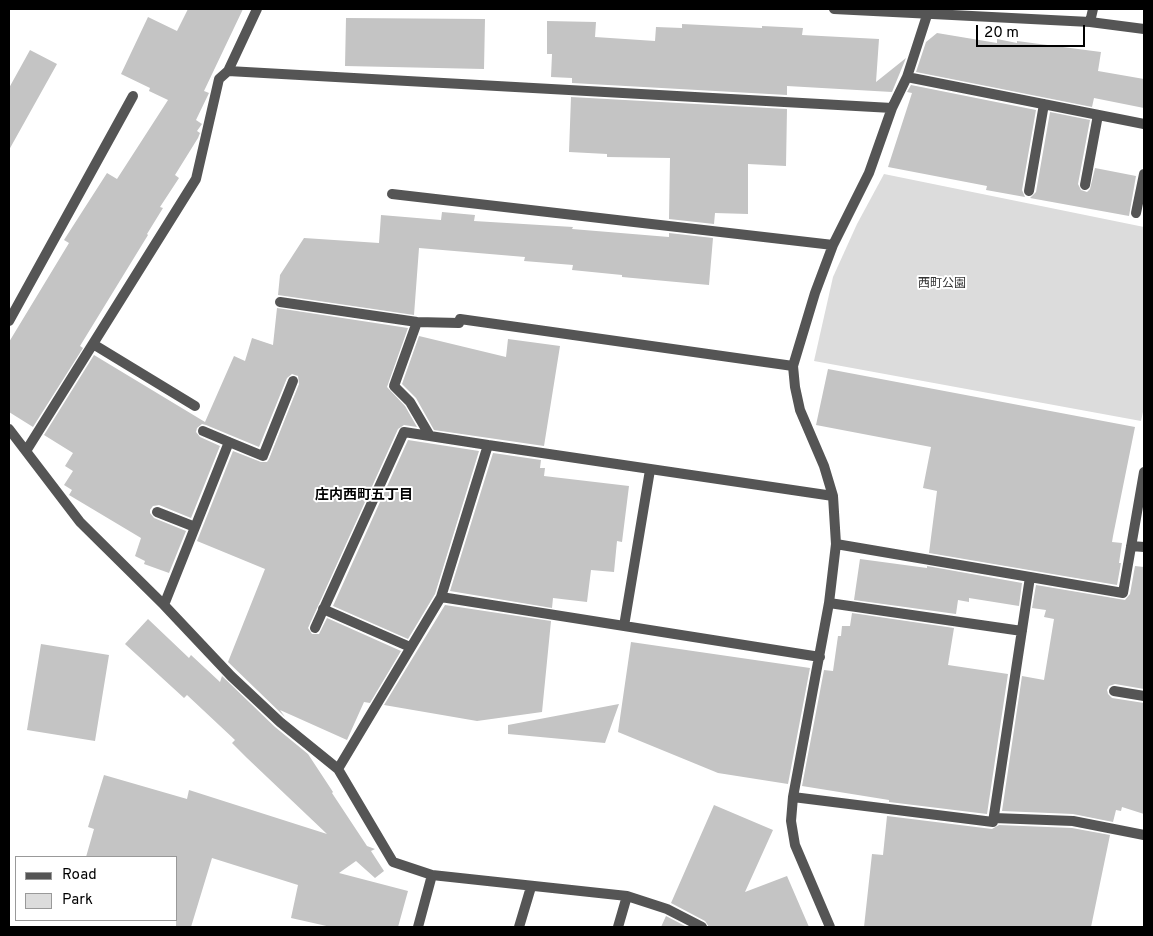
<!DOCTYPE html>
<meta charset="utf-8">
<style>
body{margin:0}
#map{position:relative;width:1153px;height:936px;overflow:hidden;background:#fff;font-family:Overpass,sans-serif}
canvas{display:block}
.frame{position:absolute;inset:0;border:10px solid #000;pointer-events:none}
.legend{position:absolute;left:15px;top:856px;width:162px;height:65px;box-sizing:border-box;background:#fff;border:1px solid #999;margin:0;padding:6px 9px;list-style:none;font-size:15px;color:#000}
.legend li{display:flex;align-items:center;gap:10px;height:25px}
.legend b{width:25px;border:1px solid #999}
.scale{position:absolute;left:976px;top:25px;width:109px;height:22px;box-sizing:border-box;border:2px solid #000;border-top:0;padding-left:6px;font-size:15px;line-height:18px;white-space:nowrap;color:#000;-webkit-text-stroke:4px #fff;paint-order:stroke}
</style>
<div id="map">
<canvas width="1153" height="936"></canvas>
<div class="frame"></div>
<ul class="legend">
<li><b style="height:6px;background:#555"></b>Road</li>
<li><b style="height:14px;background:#dcdcdc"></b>Park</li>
</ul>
<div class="scale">20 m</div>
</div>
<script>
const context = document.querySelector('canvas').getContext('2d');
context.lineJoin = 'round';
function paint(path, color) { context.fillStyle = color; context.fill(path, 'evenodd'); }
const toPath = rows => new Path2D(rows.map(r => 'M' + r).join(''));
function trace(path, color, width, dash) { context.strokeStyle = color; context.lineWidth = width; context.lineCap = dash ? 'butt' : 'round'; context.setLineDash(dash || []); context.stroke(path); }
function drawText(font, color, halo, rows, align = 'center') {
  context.font = font + ' Overpass,"Noto Sans JP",sans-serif'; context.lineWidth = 4; context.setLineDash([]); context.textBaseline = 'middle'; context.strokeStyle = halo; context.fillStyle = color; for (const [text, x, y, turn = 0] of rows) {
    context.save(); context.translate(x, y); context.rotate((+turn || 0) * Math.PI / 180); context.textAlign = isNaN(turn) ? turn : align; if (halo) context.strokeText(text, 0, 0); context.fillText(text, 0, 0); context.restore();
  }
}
paint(toPath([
 [884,174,1144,227,1144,407,1141,421,814,361,833,277,857,224]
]), '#dcdcdc');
paint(toPath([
 [188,9,243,9,204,91,209,93,196,120,202,124,197,131,200,133,198,138,175,175,179,178,160,207,163,208,147,234,148,235,80,346,83,348,33,427,9,412,9,342,69,243,64,240,107,173,117,179,168,100,149,91,150,88,121,74,148,17,177,31],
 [346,18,485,19,484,69,345,66],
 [547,21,596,22,595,37,655,41,656,27,682,28,682,24,762,28,762,26,803,28,802,35,879,39,876,82,906,58,892,92,787,86,787,95,572,83,572,78,551,77,552,54,547,54],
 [937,33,997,43,997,39,1017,43,1017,41,1101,52,1098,71,1144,79,1144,108,1094,98,1092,107,916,72,926,42],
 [30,50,57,64,9,150,9,88],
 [911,85,1036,110,1022,190,1025,197,986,190,987,186,888,167,912,93,907,92],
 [571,97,787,109,786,166,748,164,748,214,715,213,714,224,669,219,670,158,607,157,607,154,569,152],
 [1050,112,1090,120,1078,184,1081,190,1087,192,1090,189,1095,168,1136,176,1129,216,1030,198,1036,192],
 [442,212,475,215,474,221,573,227,572,229,669,237,669,233,713,238,709,285,622,277,622,275,572,270,573,265,524,261,525,257,419,248,414,315,278,295,280,275,304,238,379,243,381,215,441,220],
 [277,308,408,328,387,387,405,406,417,427,404,425,398,429,308,628,312,634,319,634,327,618,401,651,370,703,364,702,347,740,280,710,285,717,228,662,265,569,197,541,233,451,261,462,267,462,269,459,299,384,298,376,292,374,287,378,259,447,206,425,202,424,197,428,196,432,200,437,220,446,191,518,159,505,153,506,150,510,150,513,154,518,186,531,169,573,144,564,145,561,135,556,141,538,69,495,72,490,64,485,73,471,65,466,73,453,44,435,94,355,205,422,234,356,245,361,252,338,273,345],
 [419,336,506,357,508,339,560,346,544,446,434,430,416,398,402,384],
 [828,369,1135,427,1113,536,1112,542,1122,543,1119,563,1121,563,1117,585,929,553,937,491,923,488,931,447,816,425],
 [408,440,479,451,435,594,408,639,333,606],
 [493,453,541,460,540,468,545,468,544,476,629,486,622,542,617,541,614,572,591,570,587,602,553,598,552,608,450,591],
 [860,559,927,568,927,566,1022,583,1019,606,969,598,969,602,958,600,956,614,854,600],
 [1135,566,1144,567,1144,689,1115,684,1109,686,1107,690,1108,694,1112,698,1144,703,1144,814,1122,807,1121,811,1116,810,1113,822,1073,814,1002,811,1022,676,1044,680,1054,619,1044,617,1046,610,1032,608,1036,585,1125,600,1130,594],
 [445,605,551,621,542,712,477,721,384,705],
 [852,613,954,628,948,665,1008,674,987,814,889,802,889,800,802,786,824,670,833,671,838,636,841,636,842,626,850,626],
 [148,619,189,658,191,655,220,682,222,676,275,727,308,754,333,792,332,793,367,846,375,849,371,851,384,871,375,878,356,861,339,873,408,891,398,927,331,927,291,918,298,885,212,858,191,927,176,927,176,857,86,857,94,829,88,827,104,775,187,799,189,790,327,834,247,758,232,743,235,740,187,695,184,698,125,644],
 [631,642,810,668,788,784,718,773,618,732],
 [41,644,109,655,95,741,27,730],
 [619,704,605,743,508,734,508,725],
 [714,805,773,830,745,892,787,876,809,927,709,927,705,921,671,903],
 [887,816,992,829,999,825,1072,828,1110,835,1091,927,864,927,872,854,883,855],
 [666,916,687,927,661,927]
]), '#c4c4c4');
trace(toPath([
 [257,9,228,71,892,108],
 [834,9,1090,22,1144,29],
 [1090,22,1093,9],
 [907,77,1144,124],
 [1085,185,1098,115],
 [1029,191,1044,104],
 [392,194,833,245],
 [1136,213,1144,174],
 [280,302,417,322,459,323,460,319,793,366],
 [9,321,133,96],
 [417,322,394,386,410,402,430,436],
 [93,344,195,406],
 [9,429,80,522,164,605,231,676,280,722,338,769,393,862,432,875,627,896,667,909,702,927],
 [203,431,229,442],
 [26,451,196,179,219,79,228,71],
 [157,512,195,527],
 [1131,546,1144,547],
 [1030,577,1123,593,1144,472],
 [441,597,488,445,833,496],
 [829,603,1022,631],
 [164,605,229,442,263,456,293,381],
 [323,609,410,647],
 [624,626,650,470],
 [315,628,404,432,488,445],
 [1114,691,1144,696],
 [338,769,441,597,820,657],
 [793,797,993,822,1030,577,836,544],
 [994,818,1073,821,1144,835],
 [418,927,432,875],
 [519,927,531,887],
 [618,927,627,896],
 [830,927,795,845,791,821,793,797,829,603,836,544,833,496,824,466,800,410,795,387,793,366,815,293,833,245,869,173,892,108,907,77,929,9]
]), '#555', 10);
drawText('12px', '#333', '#fff', [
 ["西町公園",942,285]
]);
drawText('bold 14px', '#000', '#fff', [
 ["庄内西町五丁目",364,496]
]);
</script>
